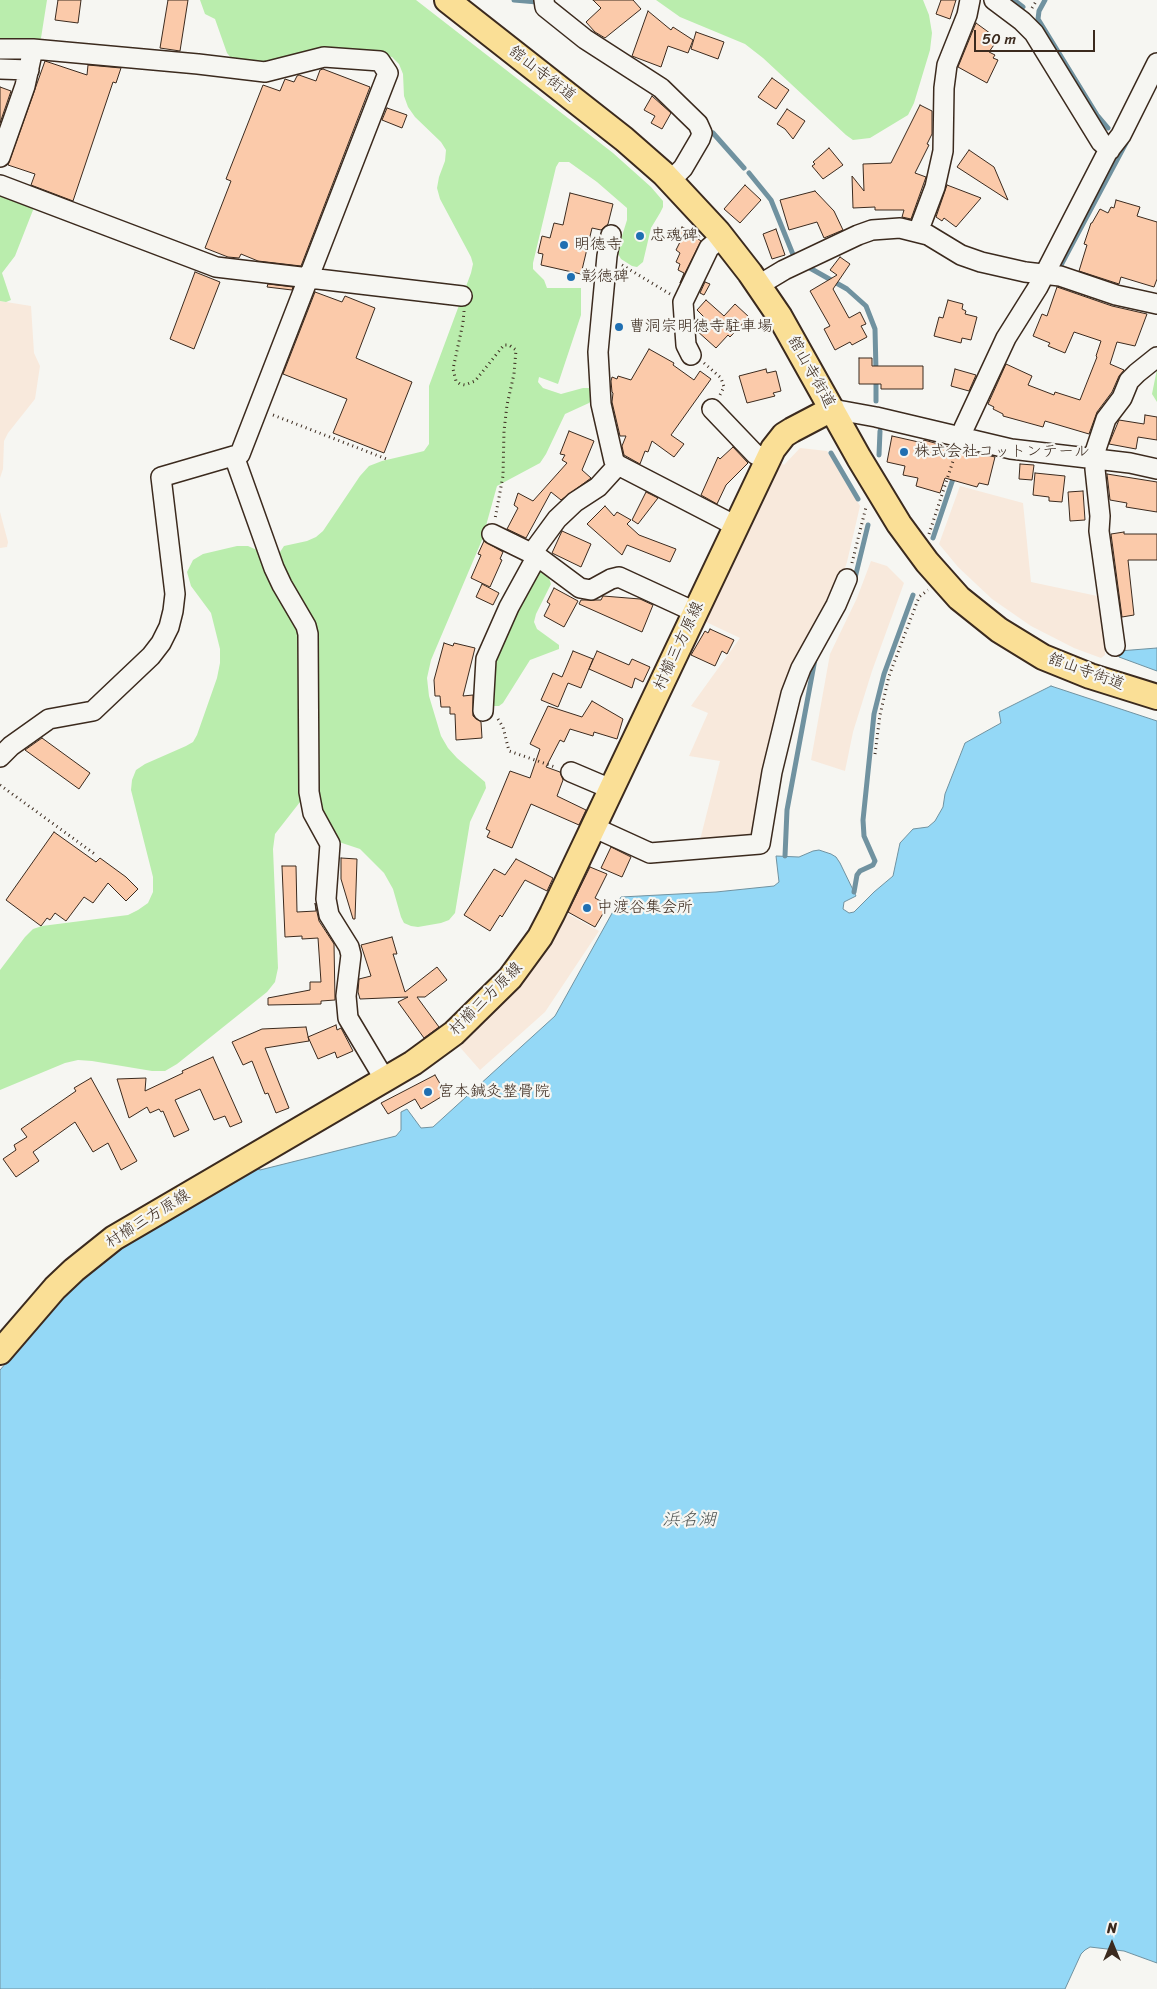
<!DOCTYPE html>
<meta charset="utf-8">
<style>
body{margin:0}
#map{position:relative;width:1157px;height:1989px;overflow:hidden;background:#f6f6f2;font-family:Sriracha,sans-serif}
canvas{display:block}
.north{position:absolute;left:1087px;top:1919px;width:50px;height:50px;-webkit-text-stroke:4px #f6f6f2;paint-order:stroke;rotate:0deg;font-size:14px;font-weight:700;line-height:20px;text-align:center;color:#3b2a1e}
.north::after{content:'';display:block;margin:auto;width:18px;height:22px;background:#3b2a1e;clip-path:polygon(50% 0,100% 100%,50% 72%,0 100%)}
.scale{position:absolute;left:974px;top:30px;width:121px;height:22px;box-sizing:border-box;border:2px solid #3b2a1e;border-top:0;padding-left:6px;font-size:15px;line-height:18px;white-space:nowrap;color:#3b2a1e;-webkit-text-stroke:4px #f6f6f2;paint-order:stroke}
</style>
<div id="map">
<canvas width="1157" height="1989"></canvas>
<div class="north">N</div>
<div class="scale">50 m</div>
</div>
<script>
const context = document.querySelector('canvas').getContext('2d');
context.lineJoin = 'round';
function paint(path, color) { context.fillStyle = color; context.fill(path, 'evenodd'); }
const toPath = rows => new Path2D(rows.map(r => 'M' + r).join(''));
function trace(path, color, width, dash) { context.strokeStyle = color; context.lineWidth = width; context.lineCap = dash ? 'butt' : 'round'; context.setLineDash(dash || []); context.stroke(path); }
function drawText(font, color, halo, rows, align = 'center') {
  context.font = font + ' Sriracha,"Klee One",sans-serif'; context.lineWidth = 4.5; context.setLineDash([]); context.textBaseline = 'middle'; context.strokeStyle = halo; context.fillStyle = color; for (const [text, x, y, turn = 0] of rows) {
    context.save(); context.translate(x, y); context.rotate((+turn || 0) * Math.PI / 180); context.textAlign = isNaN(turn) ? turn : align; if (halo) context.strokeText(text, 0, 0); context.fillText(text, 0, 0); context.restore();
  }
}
paint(toPath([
 [0,301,31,306,34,353,40,366,35,399,8,433,4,441,3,469,0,478],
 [800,448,827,451,860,506,847,562,842,577,803,654,757,835,699,844,720,761,689,756,708,713,691,706,740,638,704,621,780,462,784,465],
 [960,486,1023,503,1031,582,1102,597,1106,625,1105,655,1101,658,1074,648,1031,626,992,599,958,567,939,544],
 [0,512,8,542,7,547,0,548],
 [871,561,887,566,904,583,872,671,853,732,845,771,811,760,830,654,857,598],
 [566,913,599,931,545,1012,480,1070,458,1045,519,986,550,942]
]), '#f8e9dc');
paint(toPath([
 [0,0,47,0,41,38,37,42,0,43],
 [200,0,416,0,613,153,651,187,663,201,663,207,660,213,651,228,643,262,637,267,632,266,621,259,617,252,627,220,627,208,597,182,569,162,559,162,556,167,533,263,533,269,544,280,547,288,581,288,581,315,558,384,539,377,538,382,543,388,561,394,583,388,589,388,593,393,593,399,589,403,565,414,546,454,540,463,497,486,482,540,431,660,427,678,429,696,441,736,448,748,457,758,485,782,486,788,470,822,455,913,449,920,441,923,418,927,411,926,404,923,401,917,393,889,384,873,360,849,339,842,319,811,296,599,278,555,284,546,307,541,316,537,323,531,360,476,369,466,382,461,416,453,424,451,429,444,429,386,471,273,473,264,471,257,440,199,437,188,439,177,445,161,446,150,441,142,415,117,408,107,404,96,403,74,399,64,392,57,382,55,265,65,232,59,227,53,215,19,205,14],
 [656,0,923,0,929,15,932,33,930,50,914,103,908,115,870,138,853,140,846,135,763,58,745,44,680,17],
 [0,192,35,205,15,256,2,273,11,300,6,302,0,301],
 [1157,369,1157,402,1152,394],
 [237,546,248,546,259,551,300,629,303,791,300,802,275,834,273,849,278,968,275,982,267,992,177,1064,165,1071,152,1071,92,1061,78,1060,65,1063,0,1090,0,970,25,937,33,929,42,926,128,915,138,910,148,903,153,892,153,877,131,790,132,780,136,770,145,764,186,746,193,742,197,735,217,678,220,663,220,649,211,613,191,586,187,572,193,560,203,554],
 [538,570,549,578,551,584,536,614,534,622,537,629,559,645,559,649,530,660,503,703,499,706,494,706,490,703,489,667]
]), '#baedad');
const water = toPath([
 [1157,648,1157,671,1119,657,1119,651,1157,648],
 [1051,686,1157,721,1157,1963,1124,1951,1090,1947,1085,1950,1081,1954,1065,1989,0,1989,0,1370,64,1296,101,1262,121,1248,257,1168,260,1170,396,1136,401,1130,401,1112,407,1109,421,1128,433,1127,555,1016,621,897,716,892,774,886,779,882,776,856,799,857,813,851,819,850,831,854,836,857,840,863,856,896,844,902,843,909,849,913,854,912,874,892,893,876,900,843,913,829,928,827,935,821,943,807,945,794,965,743,1001,723,999,712,1051,686]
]);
paint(water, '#94d8f6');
trace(water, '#7092a0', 1);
trace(toPath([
 [514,0,537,2],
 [1014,0,1023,7],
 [1045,0,1039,11,1038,19,1097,115,1108,128],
 [713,133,744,168],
 [749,173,771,200,794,257],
 [808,267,847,289,866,306,875,329,876,371],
 [1060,267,1126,143],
 [876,379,876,401],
 [831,453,858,499],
 [879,455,880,431],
 [933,538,954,476],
 [854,582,868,525],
 [785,856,787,810,815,659],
 [854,892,857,875,860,871,873,865,875,861,864,836,863,820,874,714,884,674,913,595]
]), '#7092a0', 5);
const building = toPath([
 [58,0,81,0,78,23,55,20,58,0],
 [168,0,188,0,180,51,160,48,168,0],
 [593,0,633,0,641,9,605,38,595,32,586,22,601,8,593,0],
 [941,0,956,0,950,19,936,14,941,0],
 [648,11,671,30,673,27,693,40,688,53,668,46,661,67,632,56,648,11],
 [976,23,998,39,989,52,995,55,993,58,998,60,987,83,958,67,976,23],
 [696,32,724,42,718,59,691,49,696,32],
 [45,61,87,75,88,65,121,68,116,83,113,82,73,201,31,185,35,174,8,165,45,61],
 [323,69,370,87,301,266,258,261,241,254,239,258,228,257,205,248,231,181,226,179,263,85,280,91,285,79,294,82,297,76,299,75,316,81,320,70,323,69],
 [772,78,789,90,776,109,758,97,772,78],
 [0,87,11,91,0,123,0,87],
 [652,96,671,113,662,129,651,123,655,116,644,110,652,96],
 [920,105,932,111,932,134,927,144,929,145,915,173,926,177,911,219,902,217,904,210,875,210,875,207,853,208,852,176,864,191,863,164,891,163,920,105],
 [387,108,407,115,402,128,382,120,387,108],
 [787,109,805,121,793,139,785,129,777,124,787,109],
 [829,148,843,165,823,179,812,166,815,164,813,162,829,148],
 [969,150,994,167,1008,200,957,167,969,150],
 [745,185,761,200,740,223,724,209,745,185],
 [947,185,981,198,956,227,944,218,942,221,936,217,947,185],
 [815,191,834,211,843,230,824,238,817,222,789,230,780,200,815,191],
 [570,193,613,204,608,224,601,230,592,228,581,274,541,265,543,254,538,253,542,236,550,238,554,223,563,225,570,193],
 [1116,200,1140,207,1137,216,1157,222,1157,279,1154,287,1121,277,1119,284,1079,271,1087,245,1084,244,1091,223,1092,223,1100,209,1108,213,1111,207,1114,208,1116,200],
 [682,227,700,236,698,239,701,241,680,283,684,273,678,270,680,264,676,262,680,253,676,250,680,242,676,240,682,227],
 [776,229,785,255,772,259,763,234,776,229],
 [840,257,850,264,833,289,849,318,860,312,866,324,861,326,867,337,852,345,850,342,835,350,824,329,830,326,810,291,837,275,830,270,840,257],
 [195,272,220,282,194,349,170,339,195,272],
 [705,282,710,284,704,295,700,293,705,282],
 [268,284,293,287,292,290,267,287,268,284],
 [1057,287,1112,306,1147,314,1135,346,1117,342,1110,364,1124,370,1119,376,1112,392,1097,412,1089,434,1045,421,1043,427,1003,416,1003,414,993,409,994,407,988,404,1006,364,1032,376,1028,385,1054,395,1055,392,1080,400,1097,357,1096,356,1101,341,1074,332,1065,353,1048,346,1050,343,1033,336,1042,314,1047,316,1057,287],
 [315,292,342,302,345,296,375,308,356,358,412,382,384,453,333,433,347,399,283,374,315,292],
 [706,300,724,316,735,304,749,317,730,337,728,335,716,348,696,330,696,327,704,317,697,310,706,300],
 [948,300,963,304,962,309,966,311,965,314,977,317,971,340,962,338,961,343,934,336,939,317,943,318,948,300],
 [649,349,674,363,673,365,694,380,700,371,711,379,671,435,684,444,674,457,652,441,648,452,645,451,640,464,624,455,622,446,626,436,620,436,612,402,613,393,612,392,611,381,612,377,617,379,618,376,631,380,649,349],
 [859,358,872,358,872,366,923,366,923,389,881,389,881,384,859,384,859,358],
 [766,369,767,373,776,371,781,391,773,393,775,396,747,403,739,376,766,369],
 [955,369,976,375,969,391,951,386,955,369],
 [1145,415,1157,417,1157,440,1138,437,1136,449,1109,444,1119,420,1144,424,1145,415],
 [569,431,594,441,582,470,591,478,561,500,551,492,526,538,507,529,518,508,514,505,518,493,533,501,567,463,562,460,565,455,560,454,569,431],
 [892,436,923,443,924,440,970,453,970,452,977,453,995,457,988,485,979,483,977,487,945,478,940,493,916,486,918,478,903,475,905,466,887,462,892,436],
 [733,447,748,463,726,485,717,504,701,495,718,457,720,459,733,447],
 [1020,464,1034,465,1032,480,1019,479,1020,464],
 [1035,473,1065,476,1062,502,1049,501,1049,497,1033,495,1035,473],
 [1107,474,1157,482,1157,512,1126,507,1127,503,1110,500,1107,474],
 [1083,491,1085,520,1070,521,1068,492,1083,491],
 [646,492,658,498,638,524,632,520,646,492],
 [605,506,614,516,617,512,631,520,627,524,639,535,676,549,670,562,627,545,622,555,587,524,605,506],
 [562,531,591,544,581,567,552,553,562,531],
 [1124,532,1124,534,1157,534,1157,560,1128,560,1134,615,1122,617,1111,534,1124,532],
 [484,541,503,552,500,559,502,560,490,587,471,578,481,555,478,554,484,541],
 [482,584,499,593,493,605,476,597,482,584],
 [554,588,578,601,564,627,544,616,550,604,547,602,554,588],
 [603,596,640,599,653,605,642,632,579,604,581,600,601,600,603,596],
 [710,629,734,640,727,654,722,651,715,666,691,655,705,631,708,633,710,629],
 [444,643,453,646,454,643,475,648,463,696,473,695,473,716,481,722,482,738,456,740,455,714,450,714,450,707,441,707,440,696,435,696,434,680,444,643],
 [573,651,593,659,581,688,568,683,558,707,541,700,553,673,562,677,573,651],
 [597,651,629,665,632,659,650,667,643,682,635,678,632,688,589,669,597,651],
 [592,701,623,719,617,739,594,732,593,736,570,729,564,742,560,740,546,767,560,772,563,780,557,796,586,810,579,825,531,804,512,848,487,837,490,831,486,829,510,771,530,778,540,749,530,744,548,706,582,717,592,701],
 [42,738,90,773,79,789,25,750,42,738],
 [54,832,96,862,100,858,126,877,138,889,126,901,108,883,93,903,84,897,66,921,55,913,50,920,47,918,41,926,6,900,54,832],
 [611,847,631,857,622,877,601,868,611,847],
 [341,858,357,859,355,919,353,919,341,879,341,858],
 [516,859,553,878,547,891,525,880,502,917,500,915,490,931,464,915,494,869,505,875,516,859],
 [282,866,296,866,297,912,316,911,315,903,319,921,334,944,335,1000,321,1001,321,1004,268,1005,268,998,310,990,310,982,321,982,318,938,302,939,302,936,285,937,282,866],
 [590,867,607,874,595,898,608,905,595,927,568,912,590,867],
 [392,937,397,954,393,954,405,992,437,967,447,980,425,997,417,997,439,1027,424,1038,398,1002,408,997,360,999,358,992,359,979,371,976,361,945,392,937],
 [336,1025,337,1030,341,1028,353,1051,337,1058,335,1052,318,1059,308,1037,336,1025],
 [306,1027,309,1041,265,1048,289,1108,276,1113,268,1093,265,1094,252,1061,243,1065,232,1042,262,1029,306,1027],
 [213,1057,242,1122,230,1127,225,1116,214,1120,200,1089,175,1100,189,1130,174,1137,163,1111,161,1112,159,1109,150,1113,147,1107,129,1118,117,1079,146,1078,145,1091,183,1073,182,1071,213,1057],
 [435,1075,446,1094,421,1109,415,1099,388,1114,381,1103,435,1075],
 [91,1078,137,1161,121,1170,108,1143,93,1152,75,1122,33,1152,39,1161,16,1177,3,1159,16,1150,14,1145,27,1137,21,1129,76,1091,74,1088,91,1078]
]);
paint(building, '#fbcaaa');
trace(building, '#3b2a1e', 1);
const minor = toPath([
 [544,0,545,7,585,39,661,88,698,124,702,133,700,139,683,168,670,181],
 [994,0,1022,21,1034,33,1101,142,1110,150],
 [0,49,33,49,198,64,265,72,324,57,380,61,388,73,240,454,161,477,175,594,173,611,169,627,161,643,151,656,93,711,49,719,11,746,0,757],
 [0,69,29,70],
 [0,157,25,86,33,49],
 [0,185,216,267,462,296],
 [918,232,935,187,943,151,944,88,947,65,967,15,970,0],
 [611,235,607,256,598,352,601,404,614,461,618,465,736,526],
 [759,285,784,270,858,235,872,230,900,228,928,235,961,255,981,262,1025,272,1060,276,1116,295,1157,304],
 [691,355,686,345,683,302,709,248,722,237],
 [712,409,755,454,768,460],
 [832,409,876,417,1011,449,1130,463,1157,469],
 [962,438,964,428,1006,338,1038,287,1107,153,1121,135,1157,63],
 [234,456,274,568,282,585,306,626,308,634,309,792,313,813,330,844,326,899,329,915,349,947,351,955,346,996,348,1018,385,1080],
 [492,534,537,556,580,588,591,590,611,579,619,577,695,612],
 [532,553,557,519,575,502,598,487,618,465],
 [1115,646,1099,531,1100,516,1095,469,1096,449,1106,419,1122,398,1129,381,1137,373,1157,357],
 [483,711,486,659,509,607,537,556],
 [571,772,611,789],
 [593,827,650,853,760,844,772,772,791,694,801,668,836,605,847,579]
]);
const major = toPath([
 [447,0,624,139,664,174,718,232,750,273,780,317,859,458,899,524,927,562,959,598,999,630,1043,657,1090,676,1157,697],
 [0,1352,55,1288,74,1270,114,1238,413,1063,454,1033,510,978,540,937,552,914,773,449,784,435,792,430,832,409]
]);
trace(minor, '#3b2a1e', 22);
trace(major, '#3b2a1e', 28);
trace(toPath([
 [1032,8,1037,0],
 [622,265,670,294],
 [464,311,463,323,453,369,456,381,460,384,465,385,475,381,504,345,509,345,516,350,514,374,507,405,504,431,503,476,495,519],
 [704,363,721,378,724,387,720,395],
 [273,415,389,460],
 [929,534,956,452],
 [852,563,866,507],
 [498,719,503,727,509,751,555,767],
 [875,754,880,715,889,676,919,597,928,590],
 [0,785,96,855]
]), '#3b2a1e', 3, [1, 4]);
trace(minor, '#f6f6f2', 19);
trace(major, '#fadf96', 24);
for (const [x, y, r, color] of [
 [640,236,5,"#1f6fb2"],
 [564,245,5,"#1f6fb2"],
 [571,277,5,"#1f6fb2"],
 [619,327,5,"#1f6fb2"],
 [904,452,5,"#1f6fb2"],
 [587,908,5,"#1f6fb2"],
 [428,1092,5,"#1f6fb2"]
]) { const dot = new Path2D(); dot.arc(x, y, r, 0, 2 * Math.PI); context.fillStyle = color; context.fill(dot); trace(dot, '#f6f6f2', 2); }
drawText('16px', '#3b2a1e', '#f6f6f2', [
 ["舘山寺街道",542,74,38],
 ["舘山寺街道",811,372,61],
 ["村櫛三方原線",679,646,-65],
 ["舘山寺街道",1086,672,20],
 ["村櫛三方原線",486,999,-45],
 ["村櫛三方原線",148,1219,-32]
]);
drawText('16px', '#3b2a1e', '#f6f6f2', [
 ["忠魂碑",650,236],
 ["明徳寺",574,245],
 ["彰徳碑",581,277],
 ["曹洞宗明徳寺駐車場",629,327],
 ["株式会社コットンテール",914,452],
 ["中渡谷集会所",597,908],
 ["宮本鍼灸整骨院",438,1092]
], 'left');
drawText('italic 18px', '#515654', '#f6f6f2', [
 ["浜名湖",689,1520]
]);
</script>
